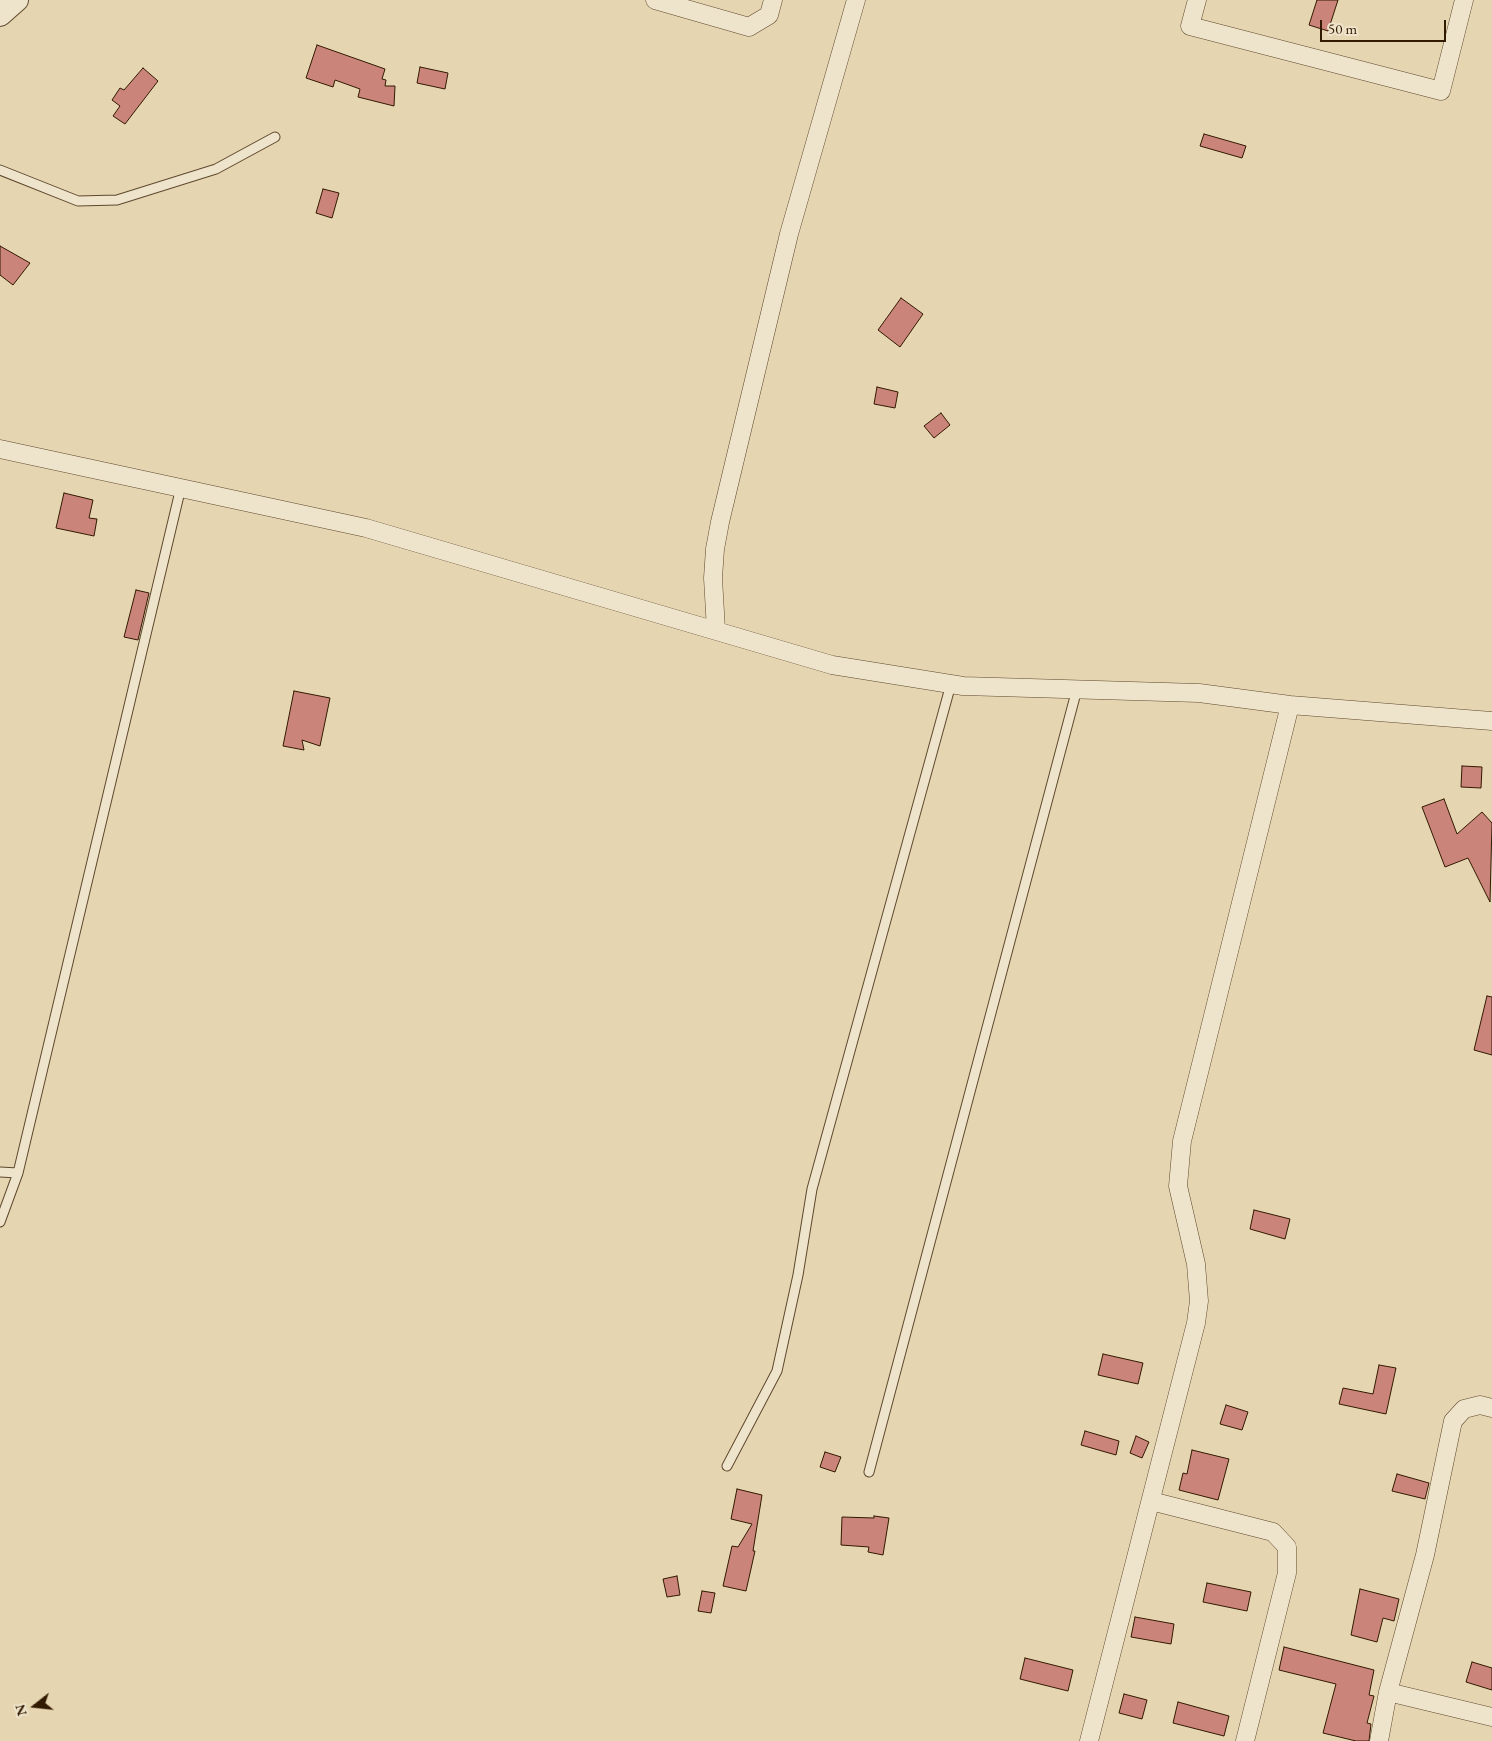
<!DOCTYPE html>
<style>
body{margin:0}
#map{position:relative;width:1492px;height:1741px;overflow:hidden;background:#e5d5b0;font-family:"EB Garamond",serif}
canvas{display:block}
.north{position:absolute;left:10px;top:1681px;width:50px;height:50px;-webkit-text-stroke:4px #eee4cc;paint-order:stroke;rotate:254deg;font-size:14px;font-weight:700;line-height:20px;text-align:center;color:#321901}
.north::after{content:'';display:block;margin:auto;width:18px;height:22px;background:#321901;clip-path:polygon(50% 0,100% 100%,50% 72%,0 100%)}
.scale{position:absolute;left:1320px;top:20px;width:126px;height:22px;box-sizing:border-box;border:2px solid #321901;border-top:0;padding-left:6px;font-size:15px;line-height:18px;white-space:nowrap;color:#321901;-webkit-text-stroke:4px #eee4cc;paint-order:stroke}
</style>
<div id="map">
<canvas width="1492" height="1741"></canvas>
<div class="north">N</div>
<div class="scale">50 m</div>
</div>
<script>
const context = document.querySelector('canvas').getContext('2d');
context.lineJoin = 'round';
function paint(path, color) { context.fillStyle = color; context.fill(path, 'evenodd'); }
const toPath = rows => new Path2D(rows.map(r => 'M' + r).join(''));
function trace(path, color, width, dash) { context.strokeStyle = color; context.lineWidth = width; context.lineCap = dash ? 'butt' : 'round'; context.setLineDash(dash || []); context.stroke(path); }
const building = toPath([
 [1317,0,1338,0,1328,31,1309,25,1317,0],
 [317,45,385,69,382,79,386,80,385,86,395,86,394,106,358,97,360,89,335,80,333,87,306,78,317,45],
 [420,67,448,73,445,89,417,83,420,67],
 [143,68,158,81,125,124,113,116,120,106,112,100,120,88,124,90,143,68],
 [1204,134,1246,146,1242,158,1200,146,1204,134],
 [323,189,339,193,332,218,316,213,323,189],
 [0,246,30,263,13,285,0,275,0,246],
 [901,298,923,314,900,347,878,330,901,298],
 [877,387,898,392,895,408,874,404,877,387],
 [941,413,950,425,934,438,924,426,941,413],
 [64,493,93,500,89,518,97,519,94,536,56,528,64,493],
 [136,590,149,593,138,640,124,637,136,590],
 [294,691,330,698,320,746,302,740,304,750,283,746,294,691],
 [1462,766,1482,767,1481,788,1461,787,1462,766],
 [1444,799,1457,834,1482,812,1492,823,1490,902,1468,858,1445,867,1422,807,1444,799],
 [1487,996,1492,997,1492,1055,1474,1050,1487,996],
 [1254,1210,1290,1219,1285,1239,1250,1229,1254,1210],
 [1103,1354,1143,1363,1138,1384,1098,1375,1103,1354],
 [1379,1365,1396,1368,1386,1414,1339,1404,1343,1388,1373,1394,1379,1365],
 [1226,1405,1248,1412,1242,1430,1220,1424,1226,1405],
 [1085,1431,1119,1441,1116,1455,1081,1445,1085,1431],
 [1136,1436,1149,1442,1142,1458,1130,1453,1136,1436],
 [1192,1450,1229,1459,1218,1500,1179,1490,1183,1473,1187,1474,1192,1450],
 [825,1452,841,1457,835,1472,820,1467,825,1452],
 [1397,1474,1429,1483,1425,1499,1392,1491,1397,1474],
 [737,1489,762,1495,753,1551,755,1551,746,1591,723,1586,732,1546,738,1547,752,1524,731,1519,737,1489],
 [874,1516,889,1518,883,1555,868,1552,869,1547,841,1545,842,1517,874,1518,874,1516],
 [677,1576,680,1595,667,1597,663,1579,677,1576],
 [1207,1583,1251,1592,1247,1611,1203,1602,1207,1583],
 [1360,1589,1399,1599,1394,1621,1383,1618,1377,1642,1351,1635,1360,1589],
 [702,1591,715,1593,711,1613,698,1611,702,1591],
 [1135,1617,1174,1624,1171,1644,1131,1637,1135,1617],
 [1284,1647,1374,1670,1369,1695,1374,1696,1367,1723,1371,1724,1369,1741,1356,1741,1323,1733,1336,1684,1279,1670,1284,1647],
 [1025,1658,1073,1670,1068,1691,1020,1679,1025,1658],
 [1472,1662,1492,1668,1492,1690,1466,1682,1472,1662],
 [1124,1694,1147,1700,1142,1719,1119,1713,1124,1694],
 [1178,1702,1229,1716,1224,1736,1173,1723,1178,1702]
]);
paint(building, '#cb847a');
trace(building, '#321901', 1);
const service = toPath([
 [0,170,78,201,117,200,216,169,275,137],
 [0,1172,18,1173,181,487],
 [0,1222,18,1173],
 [727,1466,777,1371,798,1275,812,1189,951,684],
 [869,1472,1077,689]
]);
const minor = toPath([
 [655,0,749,27,769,15,773,0],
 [1197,0,1190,26,1441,91,1464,0],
 [0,449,366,528,832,665,963,686,1199,693,1290,705,1492,721],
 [716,630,713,578,715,549,720,522,789,234,856,0],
 [1492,1408,1480,1405,1464,1409,1453,1421,1425,1555,1388,1692,1492,1717],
 [1151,1501,1273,1532,1287,1547,1287,1573,1245,1741],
 [1089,1741,1196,1323,1199,1301,1196,1264,1178,1186,1182,1141,1290,705],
 [1379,1741,1388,1692]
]);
const tertiary = toPath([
 [0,15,17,0]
]);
trace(service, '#5f482d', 11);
trace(minor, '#5f482d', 19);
trace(tertiary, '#5f482d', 24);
trace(service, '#eee4cc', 9);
trace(minor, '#eee4cc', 18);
trace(tertiary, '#eee4cc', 22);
</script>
